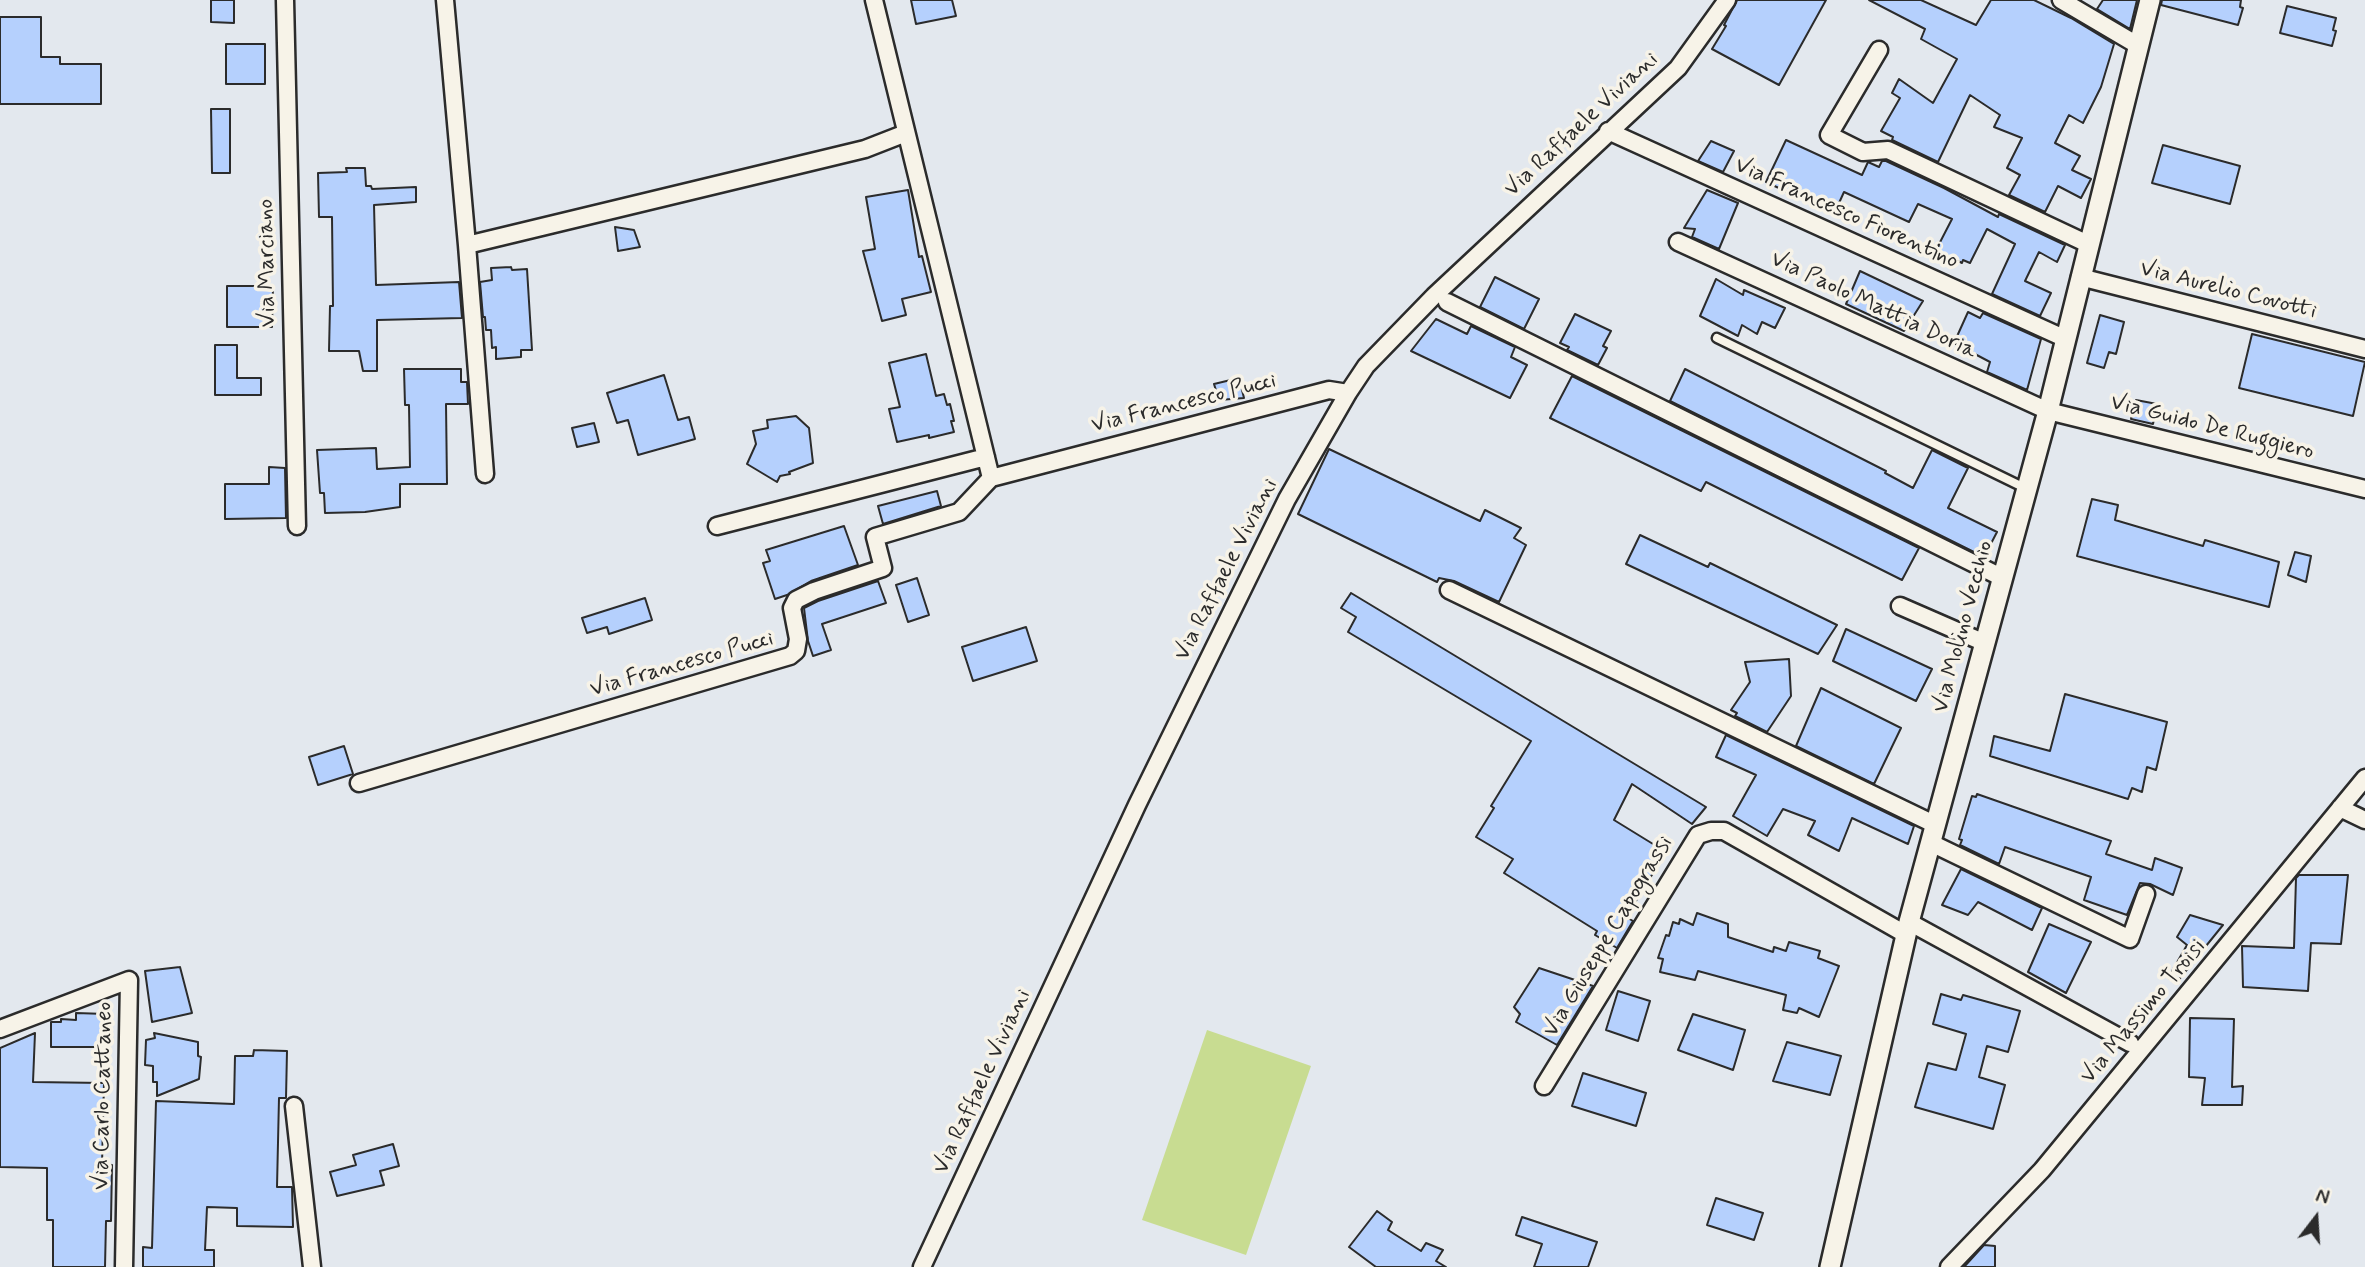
<!DOCTYPE html>
<style>
body{margin:0}
#map{position:relative;width:2365px;height:1267px;overflow:hidden;background:#e3e8ee;font-family:Mynerve,sans-serif}
canvas{display:block}
.north{position:absolute;left:2281px;top:1183px;width:70px;height:70px;-webkit-text-stroke:5px #f7f3e8;paint-order:stroke;rotate:17deg;font-size:19px;font-weight:700;line-height:28px;text-align:center;color:#2b2b2b}
.north::after{content:'';display:block;margin:auto;width:24px;height:32px;background:#2b2b2b;clip-path:polygon(50% 0,100% 100%,50% 72%,0 100%)}
</style>
<div id="map">
<canvas width="2365" height="1267"></canvas>
<div class="north">N</div>
</div>
<script>
const context = document.querySelector('canvas').getContext('2d');
context.lineJoin = 'round';
function paint(path, color) { context.fillStyle = color; context.fill(path, 'evenodd'); }
const toPath = rows => new Path2D(rows.map(r => 'M' + r).join(''));
function trace(path, color, width, dash) { context.strokeStyle = color; context.lineWidth = width; context.lineCap = dash ? 'butt' : 'round'; context.setLineDash(dash || []); context.stroke(path); }
function drawText(font, color, halo, rows, align = 'center') {
  context.font = font + ' Mynerve,sans-serif'; context.lineWidth = 7; context.setLineDash([]); context.textBaseline = 'middle'; context.strokeStyle = halo; context.fillStyle = color; for (const [text, x, y, turn = 0] of rows) {
    context.save(); context.translate(x, y); context.rotate((+turn || 0) * Math.PI / 180); context.textAlign = isNaN(turn) ? turn : align; if (halo) context.strokeText(text, 0, 0); context.fillText(text, 0, 0); context.restore();
  }
}
paint(toPath([
 [1207,1030,1311,1066,1246,1255,1142,1220]
]), '#c8dc91');
const building = toPath([
 [211,0,234,0,234,23,211,22,211,0],
 [911,0,952,0,956,16,916,24,911,0],
 [1737,0,1826,0,1779,85,1712,49,1726,26,1724,25,1737,0],
 [1869,0,1921,0,1976,25,1991,0,2034,0,2071,18,2114,44,2101,87,2083,123,2069,115,2055,143,2080,156,2072,170,2091,179,2081,198,2058,186,2045,212,2009,195,2020,175,2007,168,2022,138,1994,127,2000,115,1970,95,1938,162,1892,140,1893,137,1881,131,1900,98,1892,93,1899,79,1933,103,1957,59,1921,39,1925,29,1869,0],
 [2103,0,2137,0,2130,29,2097,9,2103,0],
 [2162,0,2241,0,2240,7,2243,8,2238,25,2161,5,2162,0],
 [2287,6,2336,18,2333,30,2336,31,2332,46,2280,33,2287,6],
 [0,17,41,17,41,57,60,57,60,64,101,64,101,104,0,104,0,17],
 [226,44,265,44,265,84,226,84,226,44],
 [211,109,230,109,230,173,212,173,211,109],
 [1786,140,1862,175,1868,162,1879,167,1882,161,1886,161,1944,188,1998,217,1999,214,2065,245,2057,262,2039,252,2025,281,2051,293,2040,316,1992,294,2015,244,1987,229,1970,263,1963,260,1962,263,1936,250,1952,219,1918,204,1909,222,1844,192,1834,214,1766,182,1786,140],
 [1711,141,1734,151,1723,172,1698,161,1711,141],
 [2163,145,2240,166,2230,204,2152,183,2163,145],
 [346,168,365,168,366,186,371,186,372,189,416,187,416,202,374,205,376,285,459,282,462,318,377,320,377,371,363,371,359,351,329,351,330,306,333,306,332,217,319,217,318,173,347,172,346,168],
 [908,190,919,257,922,256,931,292,902,299,906,315,882,321,863,251,875,249,866,197,908,190],
 [1707,190,1738,203,1719,249,1692,237,1695,229,1684,228,1707,190],
 [615,227,634,230,640,247,618,251,615,227],
 [511,267,512,270,527,269,532,350,521,350,521,357,496,359,496,347,492,348,491,330,486,330,485,317,483,317,480,282,492,280,491,268,511,267],
 [1860,271,1923,301,1904,331,1846,304,1860,271],
 [1495,277,1539,299,1524,329,1480,307,1495,277],
 [1716,279,1743,295,1744,290,1785,308,1775,328,1762,322,1757,334,1742,325,1738,336,1700,316,1716,279],
 [227,286,273,286,272,327,227,327,227,286],
 [1968,312,1980,318,1983,313,2041,339,2027,390,1987,372,1990,362,1954,343,1968,312],
 [1575,314,1611,331,1603,346,1607,348,1598,365,1567,350,1569,347,1560,343,1575,314],
 [2100,315,2124,322,2116,354,2109,352,2104,368,2087,363,2100,315],
 [1436,319,1467,334,1471,326,1515,347,1511,357,1527,365,1510,398,1411,351,1436,319],
 [2252,334,2365,362,2353,416,2239,388,2252,334],
 [215,345,237,345,237,378,261,378,261,395,215,395,215,345],
 [926,354,936,396,944,394,947,405,950,404,954,421,951,421,954,432,929,438,929,435,897,442,889,409,900,407,889,363,926,354],
 [404,369,461,369,461,382,467,382,468,404,446,404,447,484,400,484,400,507,365,512,325,513,324,493,320,493,317,450,376,448,377,469,410,467,409,405,405,405,404,369],
 [1685,369,1886,471,1885,473,1913,488,1932,450,1968,468,1948,508,1997,532,1984,557,1670,401,1685,369],
 [664,375,678,420,689,417,695,439,638,455,628,420,617,423,607,393,664,375],
 [1572,376,1919,548,1902,580,1706,482,1701,491,1550,418,1572,376],
 [1239,378,1244,398,1219,400,1214,384,1239,378],
 [2136,400,2157,404,2153,424,2131,419,2136,400],
 [796,416,809,428,813,463,789,472,790,474,780,476,777,482,747,464,756,444,753,431,768,428,767,420,796,416],
 [594,423,599,442,577,447,572,428,594,423],
 [1329,449,1480,521,1485,510,1521,528,1514,538,1526,545,1499,602,1454,581,1439,578,1437,582,1298,514,1329,449],
 [269,467,285,468,286,518,225,519,225,484,269,484,269,467],
 [937,491,941,506,883,524,878,506,937,491],
 [2092,499,2118,505,2115,520,2203,546,2205,540,2279,562,2269,607,2077,556,2092,499],
 [844,526,858,565,811,581,787,595,775,599,763,563,770,561,766,550,844,526],
 [1640,535,1708,567,1710,563,1837,625,1818,654,1626,564,1640,535],
 [2295,552,2311,556,2306,582,2288,575,2295,552],
 [917,578,929,615,908,622,896,585,917,578],
 [878,581,886,603,822,624,831,650,813,656,808,641,804,608,818,601,878,581],
 [1351,593,1706,807,1692,824,1632,784,1614,820,1666,852,1626,917,1633,921,1617,948,1595,935,1597,931,1504,873,1513,859,1476,837,1494,808,1491,806,1531,741,1348,632,1356,617,1341,608,1351,593],
 [645,598,652,620,609,634,607,627,587,633,582,618,645,598],
 [1026,627,1037,661,973,681,962,647,1026,627],
 [1846,629,1932,669,1916,701,1833,661,1846,629],
 [1789,659,1791,696,1767,732,1735,716,1737,713,1731,710,1750,682,1745,662,1789,659],
 [1821,688,1901,728,1874,784,1796,746,1821,688],
 [2065,694,2167,722,2156,770,2147,767,2142,792,2132,788,2128,799,1990,756,1994,736,2050,751,2065,694],
 [1726,735,1914,826,1908,844,1852,818,1839,851,1808,835,1815,821,1783,809,1767,836,1733,816,1756,775,1716,757,1726,735],
 [344,746,353,774,318,785,309,757,344,746],
 [1977,794,2111,841,2106,854,2152,870,2155,858,2182,868,2173,895,2150,884,2140,883,2127,915,2084,900,2091,877,2005,847,1999,864,1960,845,1962,840,1959,839,1972,796,1976,797,1977,794],
 [1961,869,2042,908,2032,930,1978,902,1968,915,1942,905,1961,869],
 [2299,875,2348,875,2341,944,2311,943,2308,991,2243,987,2242,946,2294,948,2296,878,2299,875],
 [1697,913,1728,924,1728,937,1773,952,1774,947,1786,951,1789,942,1820,951,1818,958,1839,966,1819,1017,1799,1008,1797,1013,1783,1010,1786,995,1698,971,1695,980,1660,972,1663,959,1658,958,1666,935,1669,936,1673,922,1679,924,1680,919,1693,925,1697,913],
 [2190,915,2223,925,2176,983,2168,978,2187,945,2177,937,2190,915],
 [2049,924,2091,942,2066,993,2028,972,2049,924],
 [180,967,192,1013,152,1022,145,971,180,967],
 [1539,968,1593,986,1557,1045,1516,1022,1520,1014,1514,1007,1539,968],
 [1618,991,1650,1001,1638,1041,1606,1030,1618,991],
 [1941,994,1961,1000,1963,995,2020,1011,2008,1052,1987,1046,1979,1077,2005,1085,1993,1129,1915,1107,1928,1063,1956,1070,1966,1034,1933,1024,1941,994],
 [76,1013,106,1014,106,1041,100,1040,100,1047,51,1047,51,1022,61,1022,61,1019,76,1020,76,1013],
 [1693,1014,1745,1030,1733,1070,1678,1050,1693,1014],
 [2190,1018,2234,1019,2232,1087,2243,1086,2242,1105,2202,1105,2205,1078,2189,1077,2190,1018],
 [35,1033,33,1082,104,1083,102,1164,112,1165,111,1221,106,1221,105,1267,53,1267,53,1220,47,1220,47,1168,0,1167,0,1048,35,1033],
 [154,1033,198,1042,198,1056,201,1057,199,1079,157,1096,157,1082,153,1082,153,1066,145,1065,146,1040,155,1038,154,1033],
 [1787,1042,1841,1056,1830,1095,1773,1081,1787,1042],
 [254,1050,287,1051,286,1098,279,1098,277,1187,292,1187,293,1227,237,1226,237,1208,207,1207,205,1250,214,1250,214,1267,143,1267,143,1247,152,1248,156,1101,234,1104,235,1056,253,1056,254,1050],
 [1583,1073,1646,1093,1636,1126,1572,1106,1583,1073],
 [393,1144,399,1166,380,1171,384,1185,337,1196,330,1172,356,1165,353,1155,393,1144],
 [1716,1198,1763,1213,1754,1240,1707,1225,1716,1198],
 [1377,1211,1392,1222,1388,1230,1421,1251,1426,1243,1443,1250,1436,1261,1446,1267,1376,1267,1349,1247,1377,1211],
 [1522,1217,1597,1242,1588,1267,1534,1267,1542,1244,1516,1235,1522,1217],
 [1984,1245,1995,1246,1995,1267,1964,1267,1984,1245]
]);
paint(building, '#b5d0fd');
trace(building, '#2b2b2b', 2);
const service = toPath([
 [1717,338,2027,489]
]);
const minor = toPath([
 [285,0,297,526],
 [445,0,467,245,485,474],
 [874,0,991,478,1329,390,1348,393],
 [2061,0,2139,46],
 [1879,50,1829,135,1863,152,1888,150,2088,244],
 [1608,131,2066,339],
 [1678,242,2048,411,2365,489],
 [467,245,865,149,906,133],
 [2080,277,2365,349],
 [1447,302,2003,578],
 [717,526,986,457],
 [1449,590,1936,825],
 [1900,606,1985,643],
 [359,783,790,656,796,651,798,639,792,608,796,600,814,591,883,568,875,537,959,512,991,478],
 [2340,808,2365,820],
 [1931,843,2130,939,2146,894],
 [1909,922,2130,1043],
 [0,1029,129,980,124,1267],
 [1544,1086,1698,835,1711,831,1724,831,1907,935],
 [294,1106,312,1267],
 [922,1267,1137,805,1287,499,1348,393,1366,366,1434,296,1678,68,1727,0],
 [1949,1267,2042,1170,2365,778]
]);
const tertiary = toPath([
 [1830,1267,1909,922,2048,411,2150,0]
]);
trace(service, '#2b2b2b', 13);
trace(minor, '#2b2b2b', 21);
trace(tertiary, '#2b2b2b', 24);
trace(service, '#f7f3e8', 8);
trace(minor, '#f7f3e8', 16);
trace(tertiary, '#f7f3e8', 19);
drawText('23px', '#2b2b2b', '#f7f3e8', [
 ["Via Raffaele Viviani",1582,125,-43],
 ["Via Francesco Fiorentino",1846,214,24],
 ["Via Marciano",268,263,-91],
 ["Via Aurelio Covotti",2228,291,14],
 ["Via Paolo Mattia Doria",1873,306,25],
 ["Via Francesco Pucci",1184,404,-14],
 ["Via Guido De Ruggiero",2212,428,14],
 ["Via Raffaele Viviani",1227,570,-63],
 ["Via Molino Vecchio",1964,627,-75],
 ["Via Francesco Pucci",682,665,-16],
 ["Via Giuseppe Capograssi",1609,937,-59],
 ["Via Massimo Troisi",2144,1012,-50],
 ["Via Raffaele Viviani",983,1082,-65],
 ["Via Carlo Cattaneo",104,1096,-89]
]);
</script>
